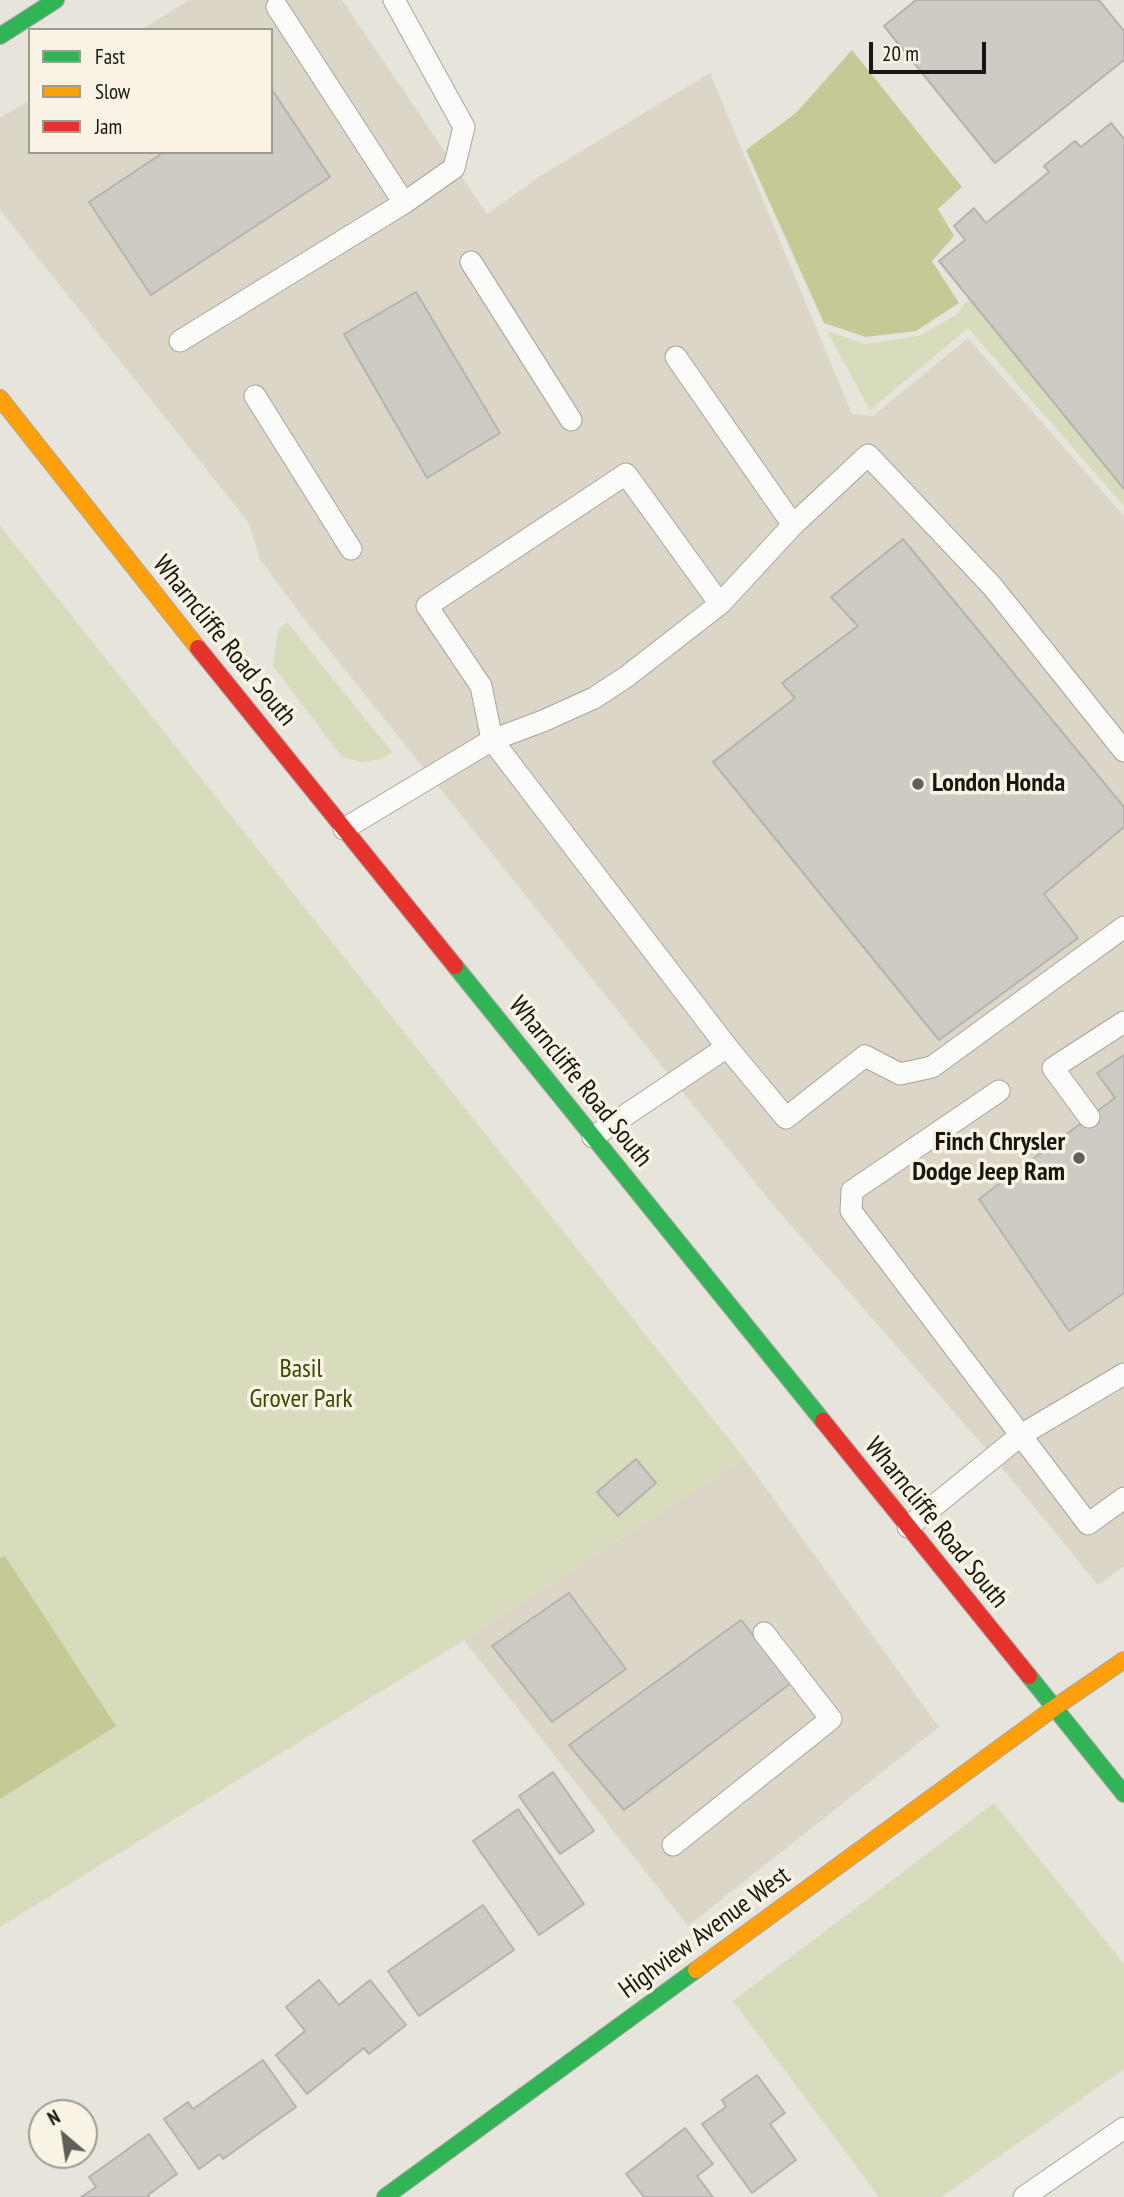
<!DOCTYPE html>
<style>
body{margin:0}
#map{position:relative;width:1124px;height:2197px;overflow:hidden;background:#e7e4dc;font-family:"PT Sans Narrow",sans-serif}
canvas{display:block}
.legend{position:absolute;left:28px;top:28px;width:245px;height:126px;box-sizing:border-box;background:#f8f3e5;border:2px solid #9e9b90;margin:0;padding:9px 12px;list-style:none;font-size:21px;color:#181611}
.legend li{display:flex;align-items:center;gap:14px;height:35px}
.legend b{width:35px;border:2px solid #9e9b90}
.north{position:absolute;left:28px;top:2099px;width:70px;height:70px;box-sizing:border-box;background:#f8f3e5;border:2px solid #9e9b90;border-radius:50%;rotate:331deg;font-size:19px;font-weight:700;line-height:28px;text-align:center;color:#181611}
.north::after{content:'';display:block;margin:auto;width:24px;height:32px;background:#605e58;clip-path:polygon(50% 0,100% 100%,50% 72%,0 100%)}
.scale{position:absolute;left:869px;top:42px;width:117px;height:32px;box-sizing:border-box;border:4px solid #181611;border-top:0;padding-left:9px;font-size:21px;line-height:24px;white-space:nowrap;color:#181611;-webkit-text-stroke:5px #f8f3e5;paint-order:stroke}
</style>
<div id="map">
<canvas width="1124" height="2197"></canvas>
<ul class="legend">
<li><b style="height:9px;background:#30b455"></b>Fast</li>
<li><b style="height:9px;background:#ff9f0a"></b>Slow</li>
<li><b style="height:9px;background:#e5322d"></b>Jam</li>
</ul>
<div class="north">N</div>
<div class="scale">20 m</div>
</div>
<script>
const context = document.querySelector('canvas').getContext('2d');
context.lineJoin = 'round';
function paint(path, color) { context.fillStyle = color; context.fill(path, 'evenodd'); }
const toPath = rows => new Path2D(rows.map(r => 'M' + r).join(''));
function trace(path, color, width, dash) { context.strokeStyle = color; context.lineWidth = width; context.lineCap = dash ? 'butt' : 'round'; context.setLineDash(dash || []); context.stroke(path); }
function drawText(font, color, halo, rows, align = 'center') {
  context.font = font + ' "PT Sans Narrow",sans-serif'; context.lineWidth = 7; context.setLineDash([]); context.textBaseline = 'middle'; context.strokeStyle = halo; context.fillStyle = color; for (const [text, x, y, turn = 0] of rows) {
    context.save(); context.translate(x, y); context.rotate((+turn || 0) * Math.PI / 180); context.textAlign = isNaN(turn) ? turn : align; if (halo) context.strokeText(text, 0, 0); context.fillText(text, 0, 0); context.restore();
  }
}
paint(toPath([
 [189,0,342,0,487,214,542,175,710,73,852,414,873,416,968,338,1124,516,1124,1566,1098,1585,995,1459,774,1206,299,612,260,559,249,523,0,210,0,118,30,100,30,152,271,152,271,30,141,30],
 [744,1458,939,1727,688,1926,464,1640]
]), '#dcd6c8');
paint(toPath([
 [969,299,1124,484,1124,506,968,328,870,410,827,331,865,344,919,336,956,315],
 [0,526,744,1458,464,1640,0,1927],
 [287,622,392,752,378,760,361,762,342,757,273,666,278,630],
 [994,1803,1124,1964,1124,2069,941,2197,879,2197,733,2001]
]), '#d9dcbc');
paint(toPath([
 [852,50,962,187,938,209,954,236,932,261,959,303,916,331,866,337,824,323,746,150,796,113],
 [5,1556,116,1726,0,1799,0,1558]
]), '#c5c996');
const building = toPath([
 [916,0,1099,0,1124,31,1124,60,995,163,884,26,916,0],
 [271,88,330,177,151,295,89,202,164,152,271,152,271,88],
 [1111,123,1124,139,1124,489,939,261,965,240,954,226,974,208,986,223,1049,172,1044,166,1075,141,1081,147,1111,123],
 [416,292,500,433,427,478,344,334,416,292],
 [903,539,1124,807,1124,827,1044,894,1078,938,939,1040,713,762,795,698,782,683,858,626,831,597,903,539],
 [1124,1055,1124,1293,1069,1331,979,1199,1115,1098,1097,1073,1124,1055],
 [636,1459,656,1483,618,1516,597,1492,636,1459],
 [569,1593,626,1669,552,1722,492,1646,569,1593],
 [741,1620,791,1683,624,1810,569,1745,741,1620],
 [553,1772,594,1831,560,1854,519,1796,553,1772],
 [518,1809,584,1904,539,1935,473,1841,518,1809],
 [483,1905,514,1950,419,2016,388,1971,483,1905],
 [319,1980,339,2005,370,1980,406,2025,369,2054,364,2048,307,2094,276,2055,305,2031,286,2007,319,1980],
 [263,2060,296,2107,223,2159,220,2154,199,2169,164,2119,188,2102,193,2109,263,2060],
 [757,2075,785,2113,770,2124,796,2160,752,2193,702,2124,726,2107,722,2100,757,2075],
 [685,2128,713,2164,697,2176,713,2197,644,2197,626,2174,685,2128],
 [149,2134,177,2174,148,2195,149,2197,81,2197,96,2187,89,2177,149,2134]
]);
paint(building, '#cecbc5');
trace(building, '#b6b3ae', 2);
const lane = toPath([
 [394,0,464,127,454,168,404,203],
 [471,262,571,420],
 [180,341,404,203,277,7],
 [676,357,793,525],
 [255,396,351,549],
 [720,604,626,474,427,606,481,686,492,740,727,1047],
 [344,829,492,740,543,721,594,698,626,677,720,604,793,525,868,455,992,586,1124,751],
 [999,1091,852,1191,851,1211,1088,1524,1124,1498],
 [1089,1117,1053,1068,1124,1022],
 [593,1137,727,1047,786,1118,865,1056,900,1074,932,1067,1124,927],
 [908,1527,1021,1435,1124,1374],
 [673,1845,831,1719,764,1633],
 [1024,2197,1124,2128]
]);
const fast = toPath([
 [0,36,56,0],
 [455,966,823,1421],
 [1029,1676,1124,1794],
 [385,2197,696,1970]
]);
const slow = toPath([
 [0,398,198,648],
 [696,1970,1054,1708,1124,1660]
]);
const jam = toPath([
 [198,648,455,966],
 [823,1421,1029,1676]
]);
trace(lane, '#a7a59f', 23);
trace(fast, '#a7a59f', 18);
trace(slow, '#a7a59f', 18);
trace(jam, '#a7a59f', 18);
trace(lane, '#fbfbfa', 21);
trace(fast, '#30b455', 16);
trace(slow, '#ff9f0a', 16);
trace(jam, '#e5322d', 16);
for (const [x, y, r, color] of [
 [918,784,7,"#605e58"],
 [1079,1158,7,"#605e58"]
]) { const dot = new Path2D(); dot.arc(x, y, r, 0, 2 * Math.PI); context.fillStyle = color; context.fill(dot); trace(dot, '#f8f3e5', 2.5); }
drawText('26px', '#181611', '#f8f3e5', [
 ["Wharncliffe Road South",224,641,51],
 ["Wharncliffe Road South",580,1082,51],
 ["Wharncliffe Road South",936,1523,51],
 ["Highview Avenue West",705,1933,-36]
]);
drawText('bold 26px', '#181611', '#f8f3e5', [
 ["London Honda",932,784],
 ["Finch Chrysler",1065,1143,"right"],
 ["Dodge Jeep Ram",1065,1173,"right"]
], 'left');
drawText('26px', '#424701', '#f8f3e5', [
 ["Basil",301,1370],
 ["Grover Park",301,1400]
]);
</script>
